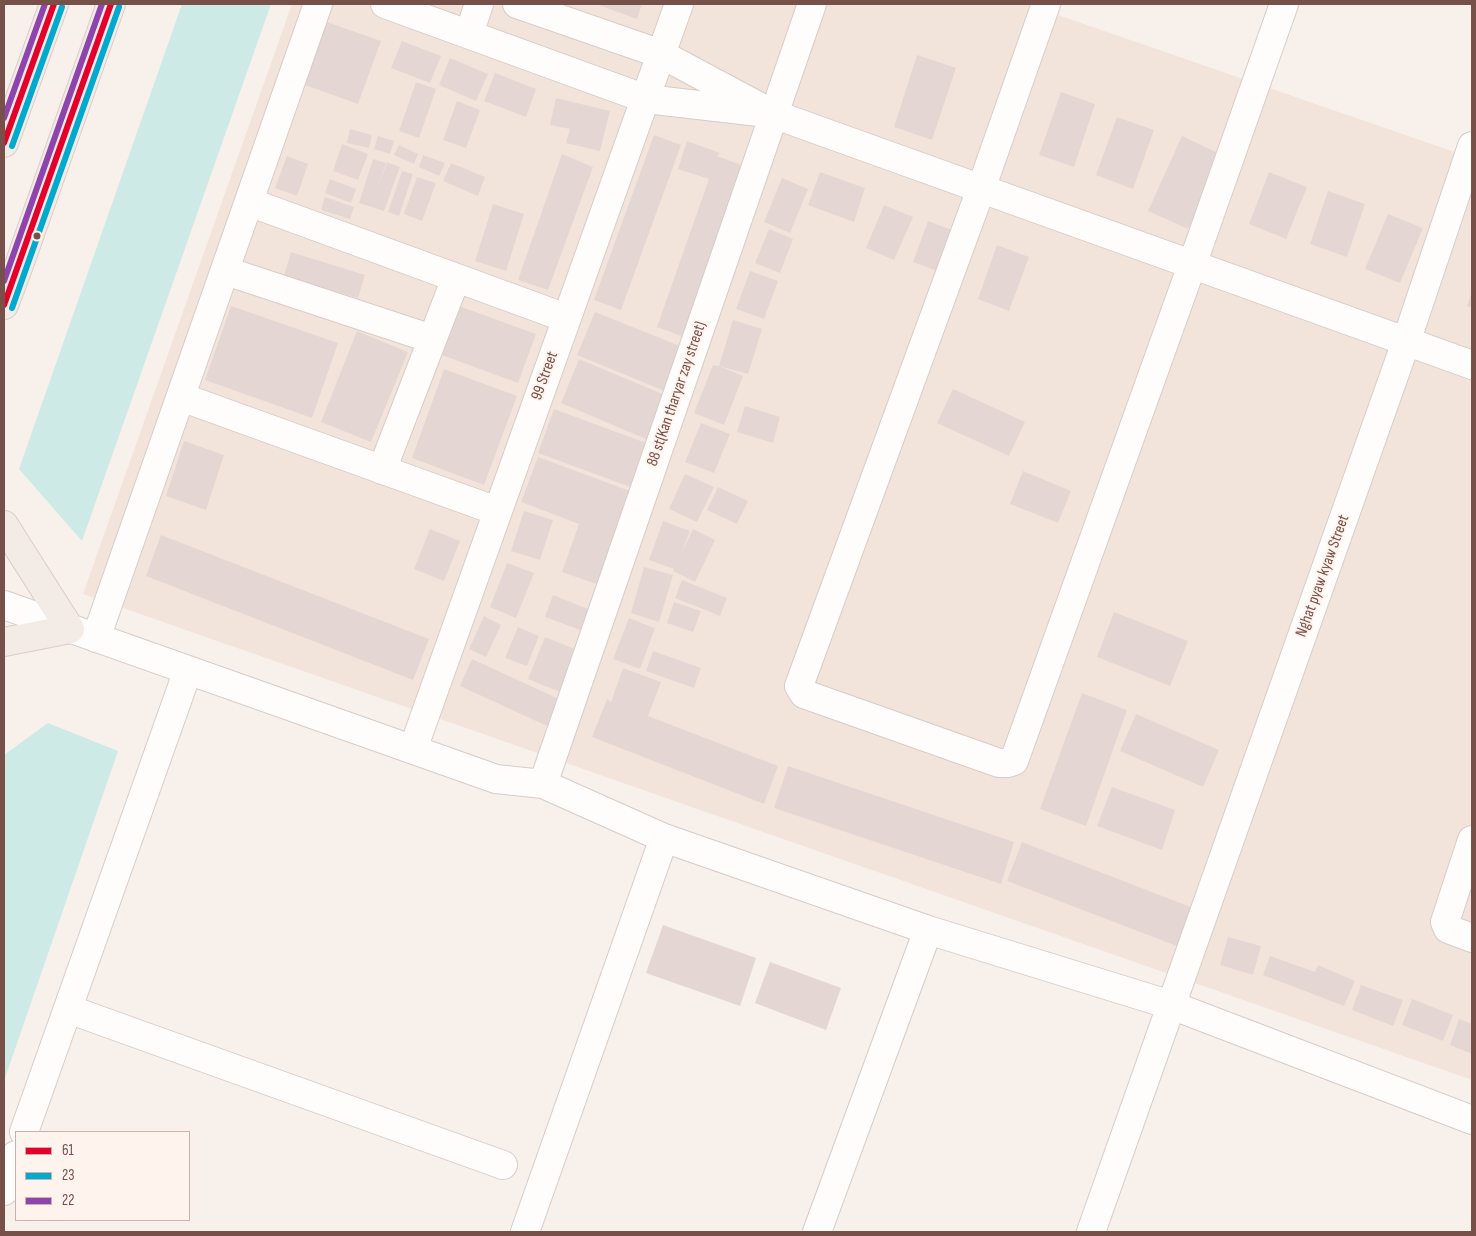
<!DOCTYPE html>
<style>
body{margin:0}
#map{position:relative;width:1476px;height:1236px;overflow:hidden;background:#f8f0eb;font-family:"Sofia Sans Condensed",sans-serif}
canvas{display:block}
.frame{position:absolute;inset:0;border:5px solid #78504a;pointer-events:none}
.legend{position:absolute;left:15px;top:1131px;width:175px;height:90px;box-sizing:border-box;background:#fff4ed;border:1px solid #c9b2ac;margin:0;padding:6px 9px;list-style:none;font-size:15px;color:#78504a}
.legend li{display:flex;align-items:center;gap:10px;height:25px}
.legend b{width:25px;border:1px solid #c9b2ac}
</style>
<div id="map">
<canvas width="1476" height="1236"></canvas>
<div class="frame"></div>
<ul class="legend">
<li><b style="height:6px;background:#e4002b"></b>61</li>
<li><b style="height:6px;background:#00a9ce"></b>23</li>
<li><b style="height:6px;background:#8e44ad"></b>22</li>
</ul>
</div>
<script>
const context = document.querySelector('canvas').getContext('2d');
context.lineJoin = 'round';
function paint(path, color) { context.fillStyle = color; context.fill(path, 'evenodd'); }
const toPath = rows => new Path2D(rows.map(r => 'M' + r).join(''));
function trace(path, color, width, dash) { context.strokeStyle = color; context.lineWidth = width; context.lineCap = dash ? 'butt' : 'round'; context.setLineDash(dash || []); context.stroke(path); }
function drawText(font, color, halo, rows, align = 'center') {
  context.font = font + ' "Sofia Sans Condensed",sans-serif'; context.lineWidth = 4; context.setLineDash([]); context.textBaseline = 'middle'; context.strokeStyle = halo; context.fillStyle = color; for (const [text, x, y, turn = 0] of rows) {
    context.save(); context.translate(x, y); context.rotate((+turn || 0) * Math.PI / 180); context.textAlign = isNaN(turn) ? turn : align; if (halo) context.strokeText(text, 0, 0); context.fillText(text, 0, 0); context.restore();
  }
}
paint(toPath([
 [292,4,1026,4,1472,158,1472,1080,83,594]
]), '#f3e4db');
paint(toPath([
 [182,4,271,4,82,541,19,469],
 [48,723,118,751,4,1081,4,755]
]), '#cdeae6');
paint(toPath([
 [596,4,642,4,637,19],
 [327,22,381,41,358,104,305,85],
 [402,41,441,56,430,83,391,68],
 [917,55,956,68,932,140,894,127],
 [450,58,488,74,476,101,439,85],
 [495,73,536,89,526,117,484,101],
 [416,82,436,89,419,138,399,131],
 [1061,92,1095,104,1074,167,1039,155],
 [556,98,610,111,600,151,566,143,570,129,550,125],
 [457,101,480,110,466,148,443,140],
 [1117,117,1154,130,1133,189,1096,175],
 [350,129,372,135,369,148,347,143],
 [654,135,681,145,621,310,594,300],
 [378,136,394,141,390,154,374,149],
 [1182,136,1222,155,1188,229,1148,211],
 [687,141,720,153,717,156,744,166,684,337,657,327,709,179,678,169],
 [342,144,368,154,358,180,333,171],
 [399,145,418,154,414,164,394,155],
 [562,154,593,167,548,290,518,280],
 [423,155,445,163,439,176,419,167],
 [287,156,308,164,297,196,275,188],
 [373,159,386,163,377,190,387,162,400,167,384,211,359,203],
 [451,163,485,177,478,196,443,181],
 [402,171,413,174,399,216,388,212],
 [820,172,865,188,854,222,808,205],
 [1269,172,1307,187,1286,239,1249,224],
 [417,177,436,183,422,221,404,214],
 [782,178,808,189,790,233,764,222],
 [330,179,356,189,351,203,325,193],
 [1328,191,1365,204,1347,257,1310,244],
 [325,197,354,207,350,219,321,210],
 [493,204,524,214,506,271,475,261],
 [884,205,913,217,894,260,866,248],
 [1388,214,1423,228,1400,283,1365,269],
 [928,221,957,232,942,273,913,262],
 [769,229,793,239,780,273,755,263],
 [997,245,1029,257,1009,311,978,299],
 [291,252,365,275,358,298,284,276],
 [750,271,778,281,764,319,736,309],
 [1472,291,1472,308,1467,306],
 [231,306,338,343,312,418,205,380],
 [459,306,536,334,518,383,442,355],
 [595,312,685,348,667,392,577,355],
 [733,320,762,329,748,374,719,366,743,376,724,425,694,413,713,365,719,366],
 [357,331,408,352,371,442,321,422],
 [579,359,672,398,653,442,561,403],
 [444,369,517,396,484,485,412,458],
 [953,389,1025,422,1009,456,937,423],
 [745,406,780,417,773,443,737,432],
 [554,409,649,444,633,488,538,453],
 [701,423,730,434,714,473,685,462],
 [184,441,224,455,206,510,166,496],
 [538,457,630,491,613,537,620,538,602,586,562,572,579,524,521,502],
 [1023,471,1071,491,1058,523,1010,504],
 [685,474,714,487,697,522,669,509],
 [718,487,748,501,737,524,707,510],
 [524,511,553,520,540,560,511,551],
 [663,521,690,531,681,554,693,529,715,540,695,582,673,571,674,569,649,560],
 [430,529,460,541,444,581,414,569],
 [161,535,429,639,413,680,146,576],
 [507,563,534,573,516,618,490,607],
 [644,567,673,575,659,622,631,613],
 [682,580,727,598,720,616,675,598],
 [553,595,588,609,580,630,545,617],
 [674,602,701,611,693,632,667,623],
 [1114,612,1188,641,1170,686,1097,657],
 [484,616,501,625,486,657,469,649],
 [629,618,655,628,640,669,613,659],
 [518,627,539,636,527,666,505,658],
 [545,637,577,650,560,692,528,679],
 [653,651,701,668,694,688,646,671],
 [472,659,559,699,547,726,460,686],
 [623,668,661,682,648,716,778,766,764,804,592,737,607,699,611,702],
 [1082,693,1127,710,1086,826,1040,809],
 [1136,714,1219,750,1203,787,1120,751],
 [788,766,1014,842,1001,884,774,808],
 [1112,787,1175,810,1162,850,1097,826],
 [1022,842,1196,909,1182,948,1007,881],
 [663,925,756,958,740,1006,646,973],
 [1228,937,1261,946,1253,975,1220,965],
 [1270,956,1315,972,1318,965,1355,981,1344,1006,1263,975],
 [770,962,841,988,826,1030,755,1003],
 [1361,985,1403,1000,1393,1026,1352,1010],
 [1412,999,1453,1015,1443,1041,1402,1025],
 [1459,1019,1472,1024,1472,1054,1450,1045]
]), '#e4d7d3');
const minor = toPath([
 [385,4,646,99,759,112],
 [517,4,661,54,773,114,1472,365],
 [1046,4,981,189,799,686,804,694,999,763,1008,763,1014,761,1192,265,1284,4],
 [469,34,479,4],
 [249,202,566,318],
 [226,271,432,339],
 [181,397,497,511],
 [382,470,456,278],
 [4,605,496,779,543,784,664,838,928,930,1171,1005,1472,1120],
 [96,638,318,4],
 [413,749,679,4],
 [543,784,812,4],
 [1472,840,1445,922,1448,929,1472,938],
 [68,1009,503,1165],
 [24,1132,188,670],
 [4,1191,16,1155],
 [525,1232,664,838],
 [817,1232,928,930],
 [1091,1232,1406,342,1472,146]
]);
const major = toPath([
 [4,143,54,4],
 [4,305,19,265,111,4],
 [4,525,70,629,4,642]
]);
trace(minor, '#d6ccc8', 30);
trace(major, '#daccc9', 30);
trace(minor, '#fefdfc', 28);
trace(major, '#f3ebe5', 28);
trace(toPath([
 [4,143,54,4],
 [4,305,111,4]
]), '#e4002b', 6);
trace(toPath([
 [12,146,62,7],
 [12,308,119,7]
]), '#00a9ce', 6);
trace(toPath([
 [4,118,45,4],
 [4,281,102,4]
]), '#8e44ad', 6);
for (const [x, y, r, color] of [
 [37,236,4.5,"#78504a"]
]) { const dot = new Path2D(); dot.arc(x, y, r, 0, 2 * Math.PI); context.fillStyle = color; context.fill(dot); trace(dot, '#fff4ed', 2); }
drawText('16px', '#78504a', '#fff4ed', [
 ["99 Street",545,376,-70],
 ["88 st(Kan tharyar zay street)",677,394,-71],
 ["Nghat pyaw kyaw Street",1323,576,-70]
]);
</script>
